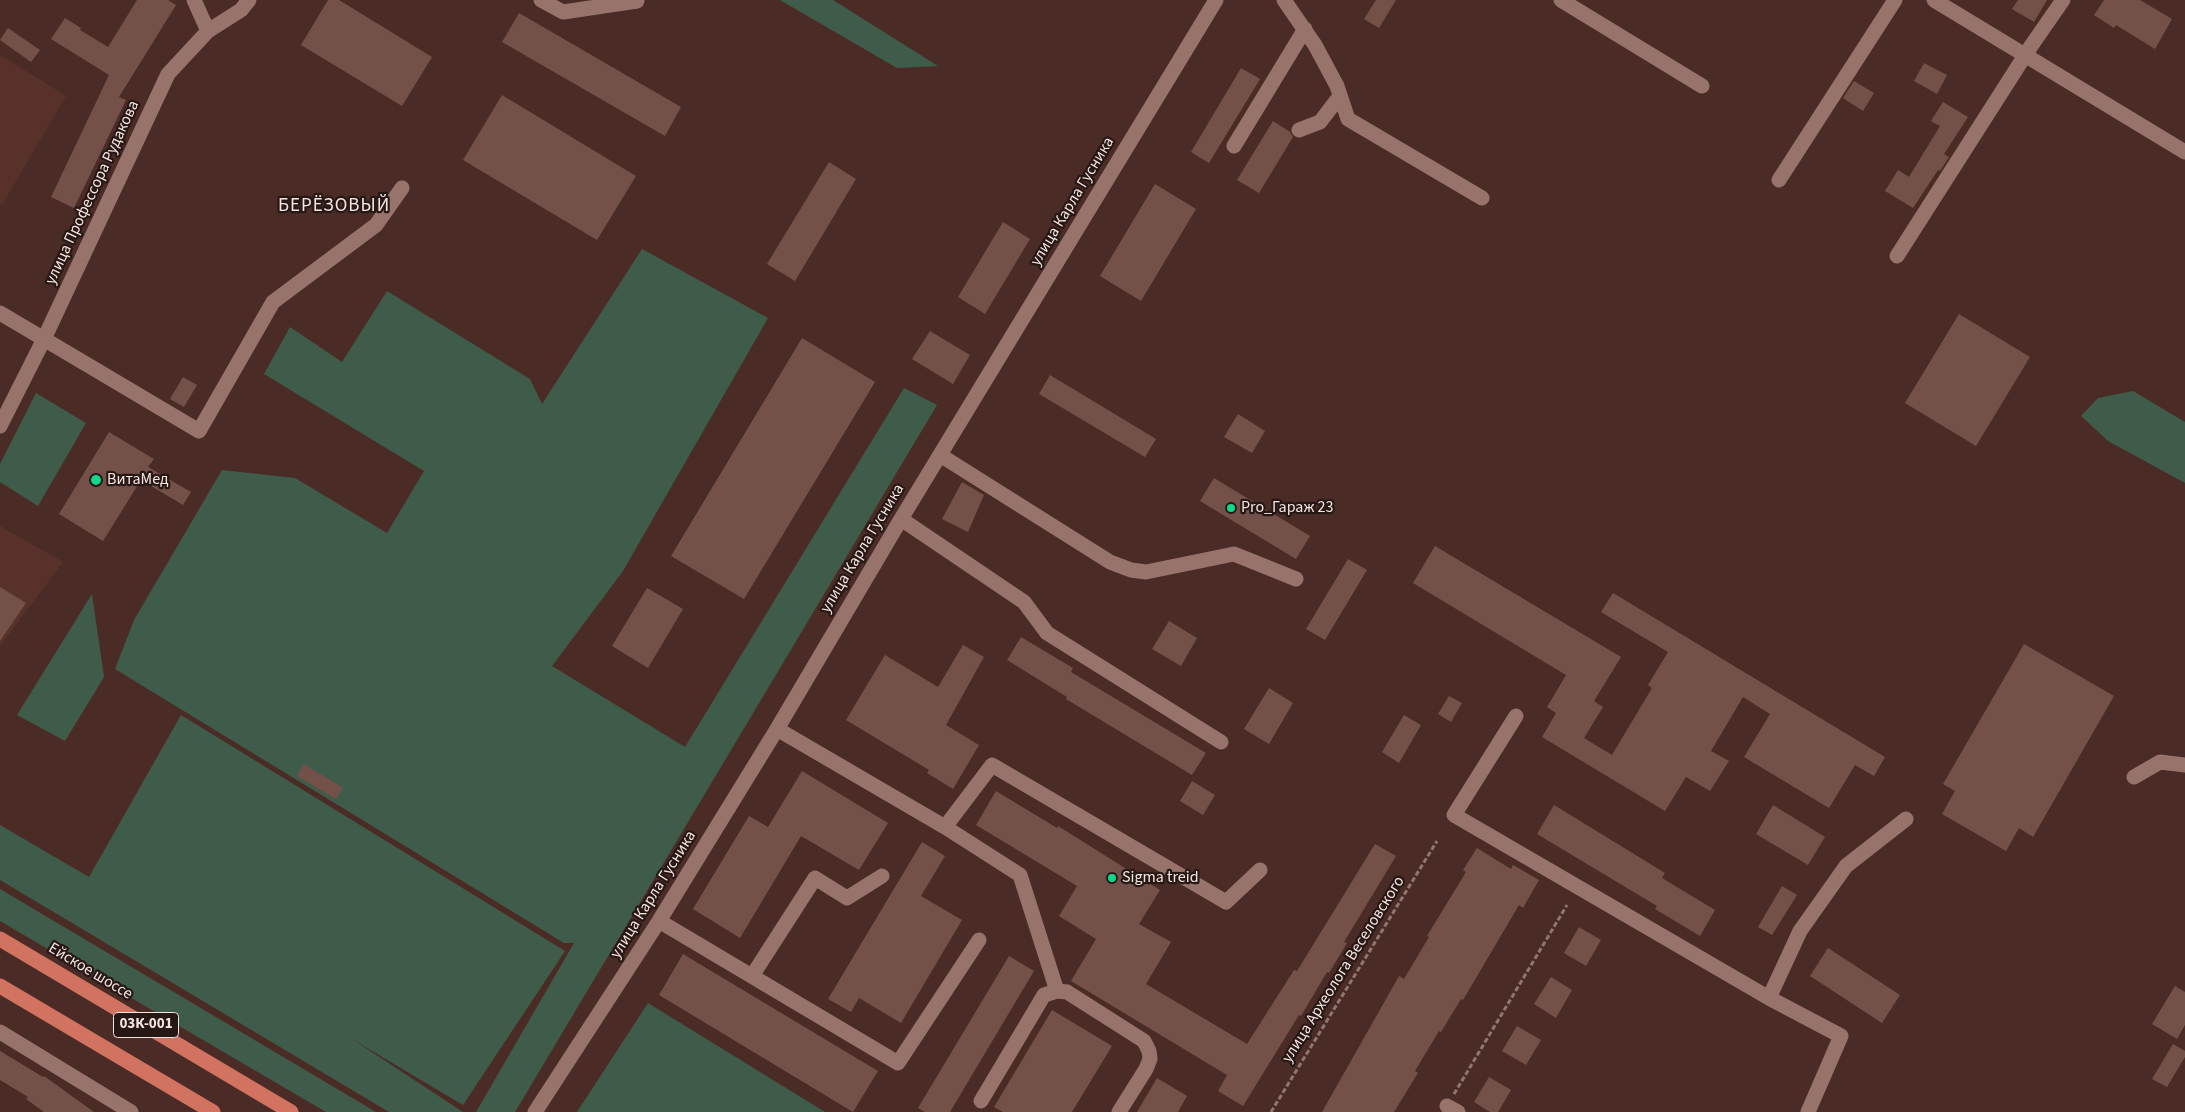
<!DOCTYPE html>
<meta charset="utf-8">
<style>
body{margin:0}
canvas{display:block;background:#4a2b25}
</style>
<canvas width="2185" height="1112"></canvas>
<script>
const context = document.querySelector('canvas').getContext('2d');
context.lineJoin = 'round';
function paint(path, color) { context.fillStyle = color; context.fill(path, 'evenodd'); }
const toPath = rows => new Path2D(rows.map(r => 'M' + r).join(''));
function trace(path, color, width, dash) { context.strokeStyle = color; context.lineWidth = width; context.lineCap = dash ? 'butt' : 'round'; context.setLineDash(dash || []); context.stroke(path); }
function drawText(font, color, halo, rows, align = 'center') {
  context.font = font + ' "Source Sans 3",sans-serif'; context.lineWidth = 4.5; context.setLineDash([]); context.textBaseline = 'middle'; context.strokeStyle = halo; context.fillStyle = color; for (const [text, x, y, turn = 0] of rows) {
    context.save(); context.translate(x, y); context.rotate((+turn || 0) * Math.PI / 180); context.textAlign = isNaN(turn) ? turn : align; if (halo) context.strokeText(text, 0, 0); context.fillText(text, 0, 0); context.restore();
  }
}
paint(toPath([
 [0,55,66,96,2,205,0,204],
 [0,526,63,562,0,646]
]), '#58322a');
paint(toPath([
 [780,0,833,0,938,66,897,68],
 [642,249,768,318,623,571,552,666,685,747,904,388,937,405,515,1112,476,1112,574,943,564,943,115,669,134,620,222,470,295,478,387,533,424,471,264,374,290,327,342,362,387,291,530,379,542,404],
 [2133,391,2185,422,2185,483,2108,441,2081,416,2098,398],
 [36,393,86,423,38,506,0,482,0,464],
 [92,594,104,677,65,741,17,715],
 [181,715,565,951,463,1105,352,1039,463,1112,389,1112,0,880,0,825,89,877],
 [0,889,376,1112,326,1112,0,921],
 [648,1003,825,1112,577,1112]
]), '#3f5c4b');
paint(toPath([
 [137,0,168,0,176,5,119,97,126,100,74,208,51,197,109,75,51,39,65,18,81,28,80,30,108,47],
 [328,0,339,0,432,57,402,106,301,45],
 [1376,0,1396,0,1379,28,1364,19],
 [2018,0,2047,0,2034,22,2012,9],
 [2104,0,2140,0,2172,19,2155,49,2116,25,2114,28,2094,15],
 [519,13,681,107,665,136,502,42],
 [8,28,40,50,31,62,0,40],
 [1924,63,1947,75,1937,94,1914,81],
 [1241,68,1260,79,1209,163,1191,152],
 [1854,81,1874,93,1863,111,1843,98],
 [502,95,636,176,597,240,463,160],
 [1943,102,1968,117,1944,154,1949,157,1940,171,1938,170,1913,208,1885,191,1898,170,1909,177,1940,126,1931,121],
 [1273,121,1290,132,1293,137,1259,193,1237,180],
 [829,162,856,179,795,281,767,264],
 [1155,184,1196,209,1141,301,1100,276],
 [1003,222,1030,239,985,314,958,297],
 [1959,314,2030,357,1976,446,1905,403],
 [930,331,970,355,953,384,912,359],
 [802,338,875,382,744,599,671,556],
 [1050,375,1156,439,1145,457,1039,394],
 [183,377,197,385,184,407,170,399],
 [1238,414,1265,431,1252,453,1224,437],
 [109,432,154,459,148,467,191,492,183,505,141,480,103,541,59,514],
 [1214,478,1310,536,1296,559,1200,501],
 [962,482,984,495,968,532,942,519],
 [1435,546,1621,657,1594,701,1603,707,1584,738,1612,755,1652,688,1648,685,1668,652,1601,612,1613,593,1885,757,1874,776,1855,765,1829,808,1744,757,1770,714,1743,697,1711,751,1729,761,1710,791,1686,777,1665,811,1542,737,1556,713,1547,707,1566,675,1413,583],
 [1348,559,1367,570,1325,640,1306,629],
 [0,587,26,603,0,641],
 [647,588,683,609,648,668,612,646],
 [1169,621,1197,638,1181,666,1152,649],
 [1021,637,1073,668,1071,672,1206,753,1192,775,1066,699,1067,697,1007,660],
 [2024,644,2114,696,2033,837,2019,828,2006,851,1942,814,1955,791,1943,784],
 [963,645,984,657,946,725,979,745,953,789,927,773,929,770,846,720,885,655,938,687],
 [1269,688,1293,703,1269,744,1244,729],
 [1449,696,1462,703,1451,722,1438,714],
 [1404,715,1421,725,1399,763,1382,752],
 [304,764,343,788,336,799,297,776],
 [802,771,888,823,859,870,801,836,740,938,693,909,749,816,768,827],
 [1192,781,1215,795,1203,815,1180,801],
 [996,791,1057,828,1058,826,1160,890,1139,924,1171,942,1146,984,1247,1044,1294,970,1297,971,1375,844,1396,856,1344,942,1347,943,1329,973,1327,972,1301,1016,1299,1015,1243,1106,1218,1091,1227,1075,1071,981,1096,939,1059,916,1077,886,976,825],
 [1554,805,1665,873,1662,878,1715,910,1700,936,1655,909,1657,906,1537,834],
 [1773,805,1825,837,1808,865,1756,834],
 [922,842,945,856,921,896,962,920,901,1023,859,998,851,1012,828,999],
 [1477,848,1511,869,1513,865,1539,880,1523,908,1519,905,1463,1000,1461,999,1441,1032,1439,1031,1415,1071,1418,1073,1394,1112,1322,1112,1399,976,1404,979,1429,937,1427,936,1466,872,1463,870],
 [1782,886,1797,895,1772,935,1758,927],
 [1579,927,1601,940,1586,966,1564,953],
 [1828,948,1900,995,1882,1023,1810,976],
 [683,954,878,1071,853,1112,659,995],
 [1009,956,1034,971,950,1112,925,1112,918,1108],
 [1551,977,1572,990,1556,1018,1534,1004],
 [2175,986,2185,992,2185,1025,2177,1039,2152,1024],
 [1052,1010,1112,1046,1072,1112,1003,1112,994,1107],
 [1517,1026,1541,1040,1526,1065,1502,1051],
 [2173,1044,2185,1051,2185,1057,2167,1087,2152,1079],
 [0,1051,43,1077,44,1076,94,1112,44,1112,26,1099,28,1097,0,1080],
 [1489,1077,1511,1090,1498,1112,1490,1112,1474,1102],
 [1157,1078,1187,1096,1178,1112,1137,1112]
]), '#735149');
trace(toPath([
 [1454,1094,1567,905],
 [1271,1112,1437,841]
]), '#907570', 3, [5, 2.5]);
trace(toPath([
 [194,0,208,31],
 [541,0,563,12,637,1],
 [1284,0,1315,45,1337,86,1348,119,1482,198],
 [1561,0,1702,86],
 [1934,0,2185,152],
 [1299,130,1320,122,1340,96],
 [1234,146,1305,29],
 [1779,180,1895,0],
 [1897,256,2031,46,2063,0],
 [0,313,199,431,273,302,376,225,402,188],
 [0,426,44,339,168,74,208,31,241,10,249,0],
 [940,455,1110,562,1131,570,1146,572,1234,554,1296,579],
 [901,519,1024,602,1047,633,1221,742],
 [1516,716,1454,815,1769,998],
 [777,729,945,827,1020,875,1057,991],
 [2134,777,2160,762,2185,765],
 [945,827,992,765,1226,902,1260,870],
 [659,921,898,1063,979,940],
 [752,976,815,878,847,898,882,876],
 [0,1032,131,1112],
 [981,1101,1044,995,1057,991,1067,992,1144,1041,1149,1051,1150,1059,1146,1069,1119,1112],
 [1447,1106,1458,1112],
 [535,1112,659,921,777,729,901,519,1216,0],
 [1808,1112,1841,1036,1769,998,1800,931,1846,866,1906,819]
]), '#98736c', 15);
trace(toPath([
 [0,939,291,1112],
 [0,986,213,1112]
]), '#d27362', 15);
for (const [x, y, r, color] of [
 [96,480,6,"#0fd98a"],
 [1231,508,5,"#0fd98a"],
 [1112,878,5,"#0fd98a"]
]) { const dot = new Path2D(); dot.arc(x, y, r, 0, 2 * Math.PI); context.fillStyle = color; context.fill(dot); trace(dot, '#261815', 2); }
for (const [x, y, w] of [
 [146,1025,65]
]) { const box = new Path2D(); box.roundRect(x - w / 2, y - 12.5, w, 25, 4); context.fillStyle = '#261815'; context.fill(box); trace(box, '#f8e3df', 1); }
drawText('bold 15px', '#f8e3df', null, [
 ["03К-001",146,1025]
]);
drawText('16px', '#f8e3df', '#261815', [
 ["улица Профессора Рудакова",93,193,-65],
 ["улица Карла Гусника",1073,202,-59],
 ["улица Карла Гусника",863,549,-59],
 ["улица Карла Гусника",654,895,-58],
 ["улица Археолога Веселовского",1344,970,-58],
 ["Ейское шоссе",90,972,31]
]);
drawText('16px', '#f8e3df', '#261815', [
 ["ВитаMед",107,480],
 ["Pro_Гараж 23",1241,508],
 ["Sigma treid",1122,878]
], 'left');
context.letterSpacing = '1px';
drawText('19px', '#f8e3df', '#261815', [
 ["БЕРЁЗОВЫЙ",334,207]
]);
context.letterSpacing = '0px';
</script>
